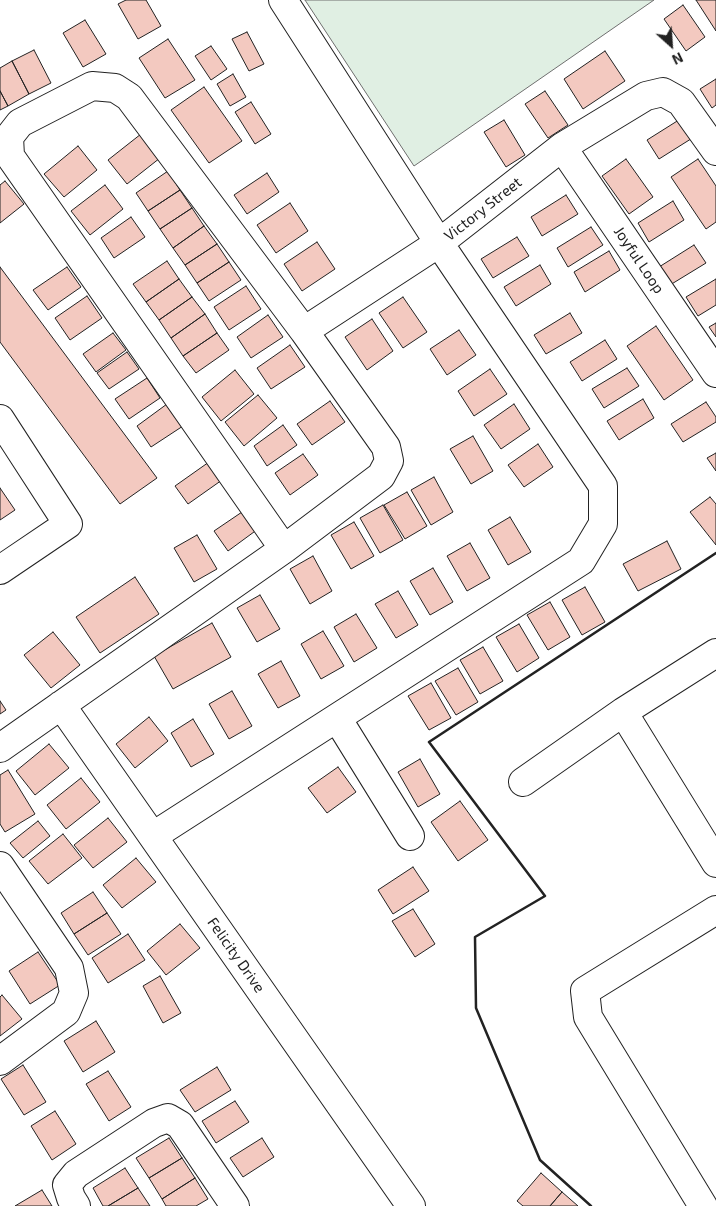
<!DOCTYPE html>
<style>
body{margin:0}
#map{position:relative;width:716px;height:1206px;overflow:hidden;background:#fff;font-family:"Exo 2",sans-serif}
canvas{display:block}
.north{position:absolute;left:646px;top:20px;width:50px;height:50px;-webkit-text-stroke:4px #fff;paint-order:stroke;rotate:154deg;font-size:14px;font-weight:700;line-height:20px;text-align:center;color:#222}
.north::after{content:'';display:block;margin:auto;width:18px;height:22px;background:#222;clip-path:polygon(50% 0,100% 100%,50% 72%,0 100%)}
</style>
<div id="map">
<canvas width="716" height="1206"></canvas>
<div class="north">N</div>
</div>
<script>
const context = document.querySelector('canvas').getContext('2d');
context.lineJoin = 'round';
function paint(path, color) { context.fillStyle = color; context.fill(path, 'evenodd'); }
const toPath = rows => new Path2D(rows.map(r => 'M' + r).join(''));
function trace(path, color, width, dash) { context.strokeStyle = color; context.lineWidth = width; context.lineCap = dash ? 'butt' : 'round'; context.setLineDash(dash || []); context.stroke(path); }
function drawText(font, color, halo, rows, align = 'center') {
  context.font = font + ' "Exo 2",sans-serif'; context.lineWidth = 4; context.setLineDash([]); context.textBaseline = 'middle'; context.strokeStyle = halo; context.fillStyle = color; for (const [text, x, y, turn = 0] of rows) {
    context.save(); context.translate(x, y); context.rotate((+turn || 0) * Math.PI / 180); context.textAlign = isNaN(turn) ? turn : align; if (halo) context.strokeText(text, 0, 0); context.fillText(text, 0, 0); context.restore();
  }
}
const green = toPath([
 [305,0,654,0,414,166,305,0]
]);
paint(green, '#e0efe3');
trace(green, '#6f6f6f', 1);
const building = toPath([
 [126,0,146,0,161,26,138,39,118,4,126,0],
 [696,0,716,0,716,31,696,0],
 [683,5,705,37,686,51,664,19,683,5],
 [85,20,106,54,83,67,63,33,85,20],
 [247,32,264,64,249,71,232,39,247,32],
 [168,39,195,80,165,98,139,58,168,39],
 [211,46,227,69,211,80,195,56,211,46],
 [34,50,51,83,29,94,12,61,34,50],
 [605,51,625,81,583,109,564,79,605,51],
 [12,61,29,94,8,106,0,91,0,68,12,61],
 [233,74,246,97,230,106,217,84,233,74],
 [716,79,716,105,712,108,700,89,716,79],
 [204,87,242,141,209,163,171,110,204,87],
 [0,91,8,106,0,110,0,91],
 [545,91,568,125,548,138,525,104,545,91],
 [251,102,271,134,255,144,235,112,251,102],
 [682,118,694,137,659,159,647,140,682,118],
 [504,120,525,155,506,167,484,132,504,120],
 [141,134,160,158,127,184,108,160,141,134],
 [78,146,97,170,64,197,44,174,78,146],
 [626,159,653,197,629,214,602,176,626,159],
 [698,159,716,186,716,222,706,229,671,177,698,159],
 [168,171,180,190,148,211,136,193,168,171],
 [267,173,279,192,247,214,234,195,267,173],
 [5,181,24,204,0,223,0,185,5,181],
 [105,185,123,209,90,235,71,211,105,185],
 [180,190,192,208,160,229,148,211,180,190],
 [566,195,578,214,542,236,531,217,566,195],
 [673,201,684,220,649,242,638,223,673,201],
 [290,203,308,231,276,253,257,225,290,203],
 [192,208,204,226,173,248,160,229,192,208],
 [131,217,145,237,114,258,101,238,131,217],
 [204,226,217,244,185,265,173,248,204,226],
 [591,227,603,245,568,267,557,248,591,227],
 [517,237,529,256,493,278,481,259,517,237],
 [317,242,335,269,302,291,284,264,317,242],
 [217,244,229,262,197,283,185,265,217,244],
 [694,245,706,263,670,285,659,267,694,245],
 [609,251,620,270,585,292,574,272,609,251],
 [167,261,179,279,146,302,133,284,167,261],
 [229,262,241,280,209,301,197,283,229,262],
 [540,265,551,284,516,306,504,287,540,265],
 [0,267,157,478,120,504,0,342,0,267],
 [67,267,81,287,48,310,33,290,67,267],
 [179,279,192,297,159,320,146,302,179,279],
 [716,279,716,305,698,316,686,297,716,279],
 [246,286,261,309,229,330,214,307,246,286],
 [87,296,102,318,70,340,55,318,87,296],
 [192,297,205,314,171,338,159,320,192,297],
 [403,297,427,332,403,348,379,313,403,297],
 [570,313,582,333,546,354,534,335,570,313],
 [205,314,217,333,183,356,171,338,205,314],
 [268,315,283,337,251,358,237,337,268,315],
 [372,319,393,351,367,370,345,337,372,319],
 [716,323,716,337,709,327,716,323],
 [656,326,693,380,664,400,627,346,656,326],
 [459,330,476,355,447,375,430,349,459,330],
 [113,333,126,350,96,372,83,354,113,333],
 [217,333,229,350,196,373,183,356,217,333],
 [605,340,617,359,582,381,570,362,605,340],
 [290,345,305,367,271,389,257,368,290,345],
 [127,352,139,369,109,389,97,373,127,352],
 [627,368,639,386,604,408,592,389,627,368],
 [490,369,507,394,474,416,458,391,490,369],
 [235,370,254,394,221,421,202,397,235,370],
 [147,378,160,398,129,419,115,399,147,378],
 [258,395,277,418,244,446,225,422,258,395],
 [643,399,654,418,619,440,607,421,643,399],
 [330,401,345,422,312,445,297,424,330,401],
 [706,402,716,417,716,422,683,442,671,424,706,402],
 [167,404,183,426,151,447,137,426,167,404],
 [514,404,530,429,501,449,484,425,514,404],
 [283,425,297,445,267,466,254,446,283,425],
 [473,436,493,471,471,484,450,449,473,436],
 [538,444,553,467,524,487,508,465,538,444],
 [716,453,716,471,707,458,716,453],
 [303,454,318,475,290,495,275,473,303,454],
 [209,462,222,480,188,504,175,486,209,462],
 [434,477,453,512,431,525,411,490,434,477],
 [0,488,15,510,0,520,0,488],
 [407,492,427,526,405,539,384,505,407,492],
 [710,497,716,504,716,545,690,512,710,497],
 [383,505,403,540,380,553,360,518,383,505],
 [245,510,258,529,228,551,214,531,245,510],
 [510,517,531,552,508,565,488,530,510,517],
 [354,522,374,556,351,569,331,535,354,522],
 [197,535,217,569,194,582,174,548,197,535],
 [667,541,681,569,638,591,623,564,667,541],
 [470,543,490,578,467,591,447,556,470,543],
 [313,556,332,591,310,604,290,569,313,556],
 [433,568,453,602,430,615,410,581,433,568],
 [135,577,159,614,100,653,76,617,135,577],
 [585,587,605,622,582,635,562,600,585,587],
 [398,591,418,625,396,638,375,604,398,591],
 [260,595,280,629,257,642,237,608,260,595],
 [550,602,570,637,548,650,527,615,550,602],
 [356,614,377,648,354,662,334,627,356,614],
 [212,623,231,657,173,689,154,656,212,623],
 [519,624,539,658,517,672,496,637,519,624],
 [323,631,344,666,321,679,301,644,323,631],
 [53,632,80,665,51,688,24,655,53,632],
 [483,647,503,681,480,694,460,660,483,647],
 [281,661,300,696,278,708,258,674,281,661],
 [458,668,478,702,456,715,435,681,458,668],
 [431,683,451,718,429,730,408,696,431,683],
 [232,691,252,726,229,739,209,704,232,691],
 [0,701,6,710,0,714,0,701],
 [149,717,168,741,135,768,116,744,149,717],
 [193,719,214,754,191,767,171,733,193,719],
 [49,744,69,768,35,795,16,771,49,744],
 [420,759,440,794,418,807,398,772,420,759],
 [338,767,356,792,327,813,308,788,338,767],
 [8,770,35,814,5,832,0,824,0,775,8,770],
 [81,778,100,802,66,829,47,805,81,778],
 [460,801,488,840,458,861,431,822,460,801],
 [108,818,127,842,93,868,74,845,108,818],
 [38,821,50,836,23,858,10,843,38,821],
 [63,834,82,858,48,884,29,861,63,834],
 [136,858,156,882,122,908,103,885,136,858],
 [413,867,429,891,393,914,378,890,413,867],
 [93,892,107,913,74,934,61,913,93,892],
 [413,909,435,944,415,957,392,921,413,909],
 [107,913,121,934,88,955,74,934,107,913],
 [180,924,200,948,166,975,147,951,180,924],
 [128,934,145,960,108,983,92,958,128,934],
 [38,952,60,985,30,1004,9,971,38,952],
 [160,976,181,1013,163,1023,143,986,160,976],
 [2,995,22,1019,0,1036,0,997,2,995],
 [96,1021,115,1052,83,1072,64,1041,96,1021],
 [23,1065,46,1102,24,1115,1,1079,23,1065],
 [217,1067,231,1090,195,1112,180,1090,217,1067],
 [108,1071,131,1107,109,1121,86,1084,108,1071],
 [235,1101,249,1122,216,1143,202,1121,235,1101],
 [55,1111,76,1144,52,1160,31,1126,55,1111],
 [169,1138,182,1158,149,1178,136,1158,169,1138],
 [262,1138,274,1157,243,1177,230,1158,262,1138],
 [182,1158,195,1178,162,1199,149,1178,182,1158],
 [125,1168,138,1188,108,1206,103,1206,93,1188,125,1168],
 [541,1173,562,1192,550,1206,523,1206,517,1201,541,1173],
 [195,1178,208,1199,196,1206,166,1206,162,1199,195,1178],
 [138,1188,150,1206,108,1206,138,1188],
 [42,1190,52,1206,15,1206,42,1190],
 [562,1192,578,1206,550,1206,562,1192]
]);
paint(building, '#f3c9c0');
trace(building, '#222', 1);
const street = toPath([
 [562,147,716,373],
 [304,331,439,243,562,147,646,96,663,92,681,102,716,151],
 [0,419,68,524,0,570],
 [61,705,411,1206],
 [623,712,716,863],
 [337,718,410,836],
 [0,748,284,549,381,476,389,461,386,447,304,331,129,97,115,88,92,86,20,123,9,137,10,156,284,549],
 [523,782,623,712,716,653],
 [153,836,581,561,603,524,603,486,439,243,283,0],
 [0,866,69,968,74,993,66,1012,0,1061],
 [76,1206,71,1198,67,1185,76,1174,154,1123,168,1118,180,1125,235,1206],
 [703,1206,588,1017,585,991,716,910]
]);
trace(street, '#222', 30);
trace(street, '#fff', 28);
trace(toPath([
 [591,1206,540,1160,476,1008,475,937,545,896,429,742,716,553]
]), '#222', 2.5);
drawText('15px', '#222', '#fff', [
 ["Victory Street",483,209,-38],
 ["Joyful Loop",639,260,56],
 ["Felicity Drive",236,955,55]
]);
</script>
